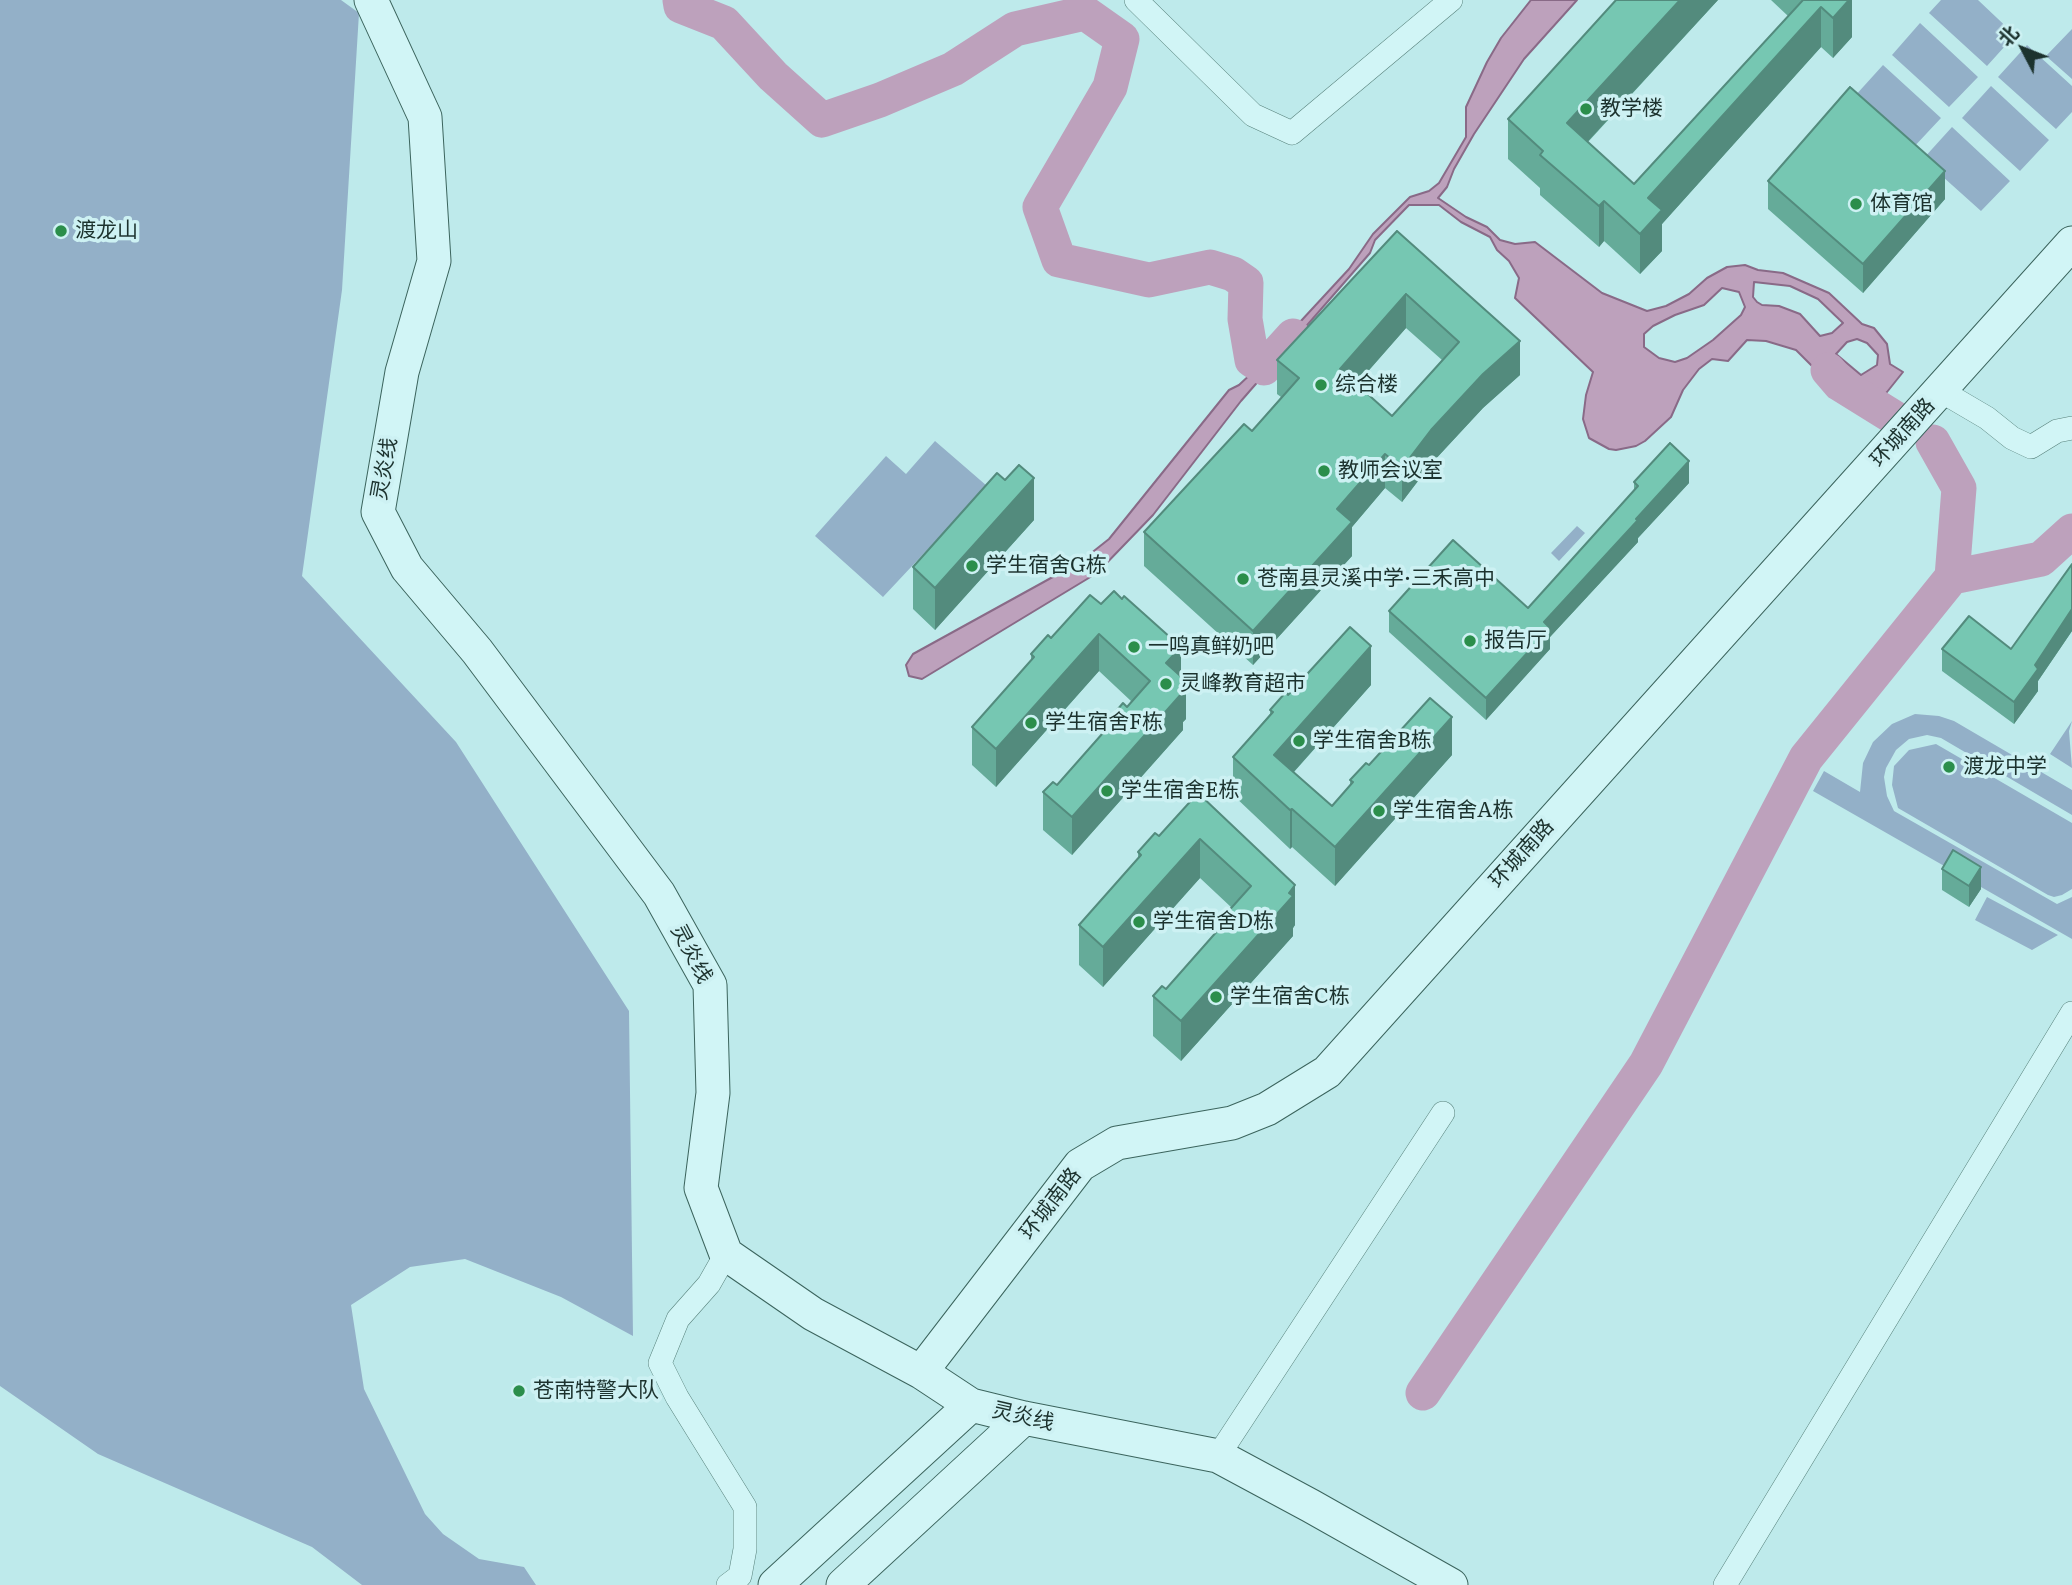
<!DOCTYPE html>
<meta charset="utf-8">
<style>
body{margin:0}
#map{position:relative;width:2072px;height:1585px;overflow:hidden;background:#beeaeb;font-family:Literata,"Noto Sans SC",serif}
canvas{display:block}
.north{position:absolute;left:1988px;top:14px;width:70px;height:70px;-webkit-text-stroke:5px #cdf1f3;paint-order:stroke;rotate:312deg;font-size:19px;font-weight:700;line-height:28px;text-align:center;color:#1c322e}
.north::after{content:'';display:block;margin:auto;width:24px;height:32px;background:#1c322e;clip-path:polygon(50% 0,100% 100%,50% 72%,0 100%)}
</style>
<div id="map">
<canvas width="2072" height="1585"></canvas>
<div class="north">北</div>
</div>
<script>
const context = document.querySelector('canvas').getContext('2d');
context.lineJoin = 'round';
function paint(path, color) { context.fillStyle = color; context.fill(path, 'evenodd'); }
const toPath = rows => new Path2D(rows.map(r => 'M' + r).join(''));
function trace(path, color, width, dash) { context.strokeStyle = color; context.lineWidth = width; context.lineCap = dash ? 'butt' : 'round'; context.setLineDash(dash || []); context.stroke(path); }
function drawText(font, color, halo, rows, align = 'center') {
  context.font = font + ' Literata,"Noto Sans SC",serif'; context.lineWidth = 7; context.setLineDash([]); context.textBaseline = 'middle'; context.strokeStyle = halo; context.fillStyle = color; for (const [text, x, y, turn = 0] of rows) {
    context.save(); context.translate(x, y); context.rotate((+turn || 0) * Math.PI / 180); context.textAlign = isNaN(turn) ? turn : align; if (halo) context.strokeText(text, 0, 0); context.fillText(text, 0, 0); context.restore();
  }
}
paint(toPath([
 [0,0,341,0,359,13,342,290,302,576,456,742,629,1011,633,1336,561,1297,465,1259,410,1267,351,1305,364,1389,425,1514,443,1534,479,1559,524,1567,536,1585,362,1585,312,1547,98,1454,0,1386],
 [1941,0,1978,0,2015,35,1987,66,1929,13],
 [1920,23,1978,77,1949,107,1892,55],
 [2072,29,2072,79,2046,56],
 [2027,45,2072,86,2072,112,2056,129,1998,77],
 [1883,65,1941,118,1912,149,1854,97],
 [1991,86,2049,140,2020,171,1962,118],
 [1952,127,2010,181,1981,211,1923,159],
 [935,441,987,486,883,597,815,536,886,456,906,474],
 [1577,526,1585,533,1559,561,1551,553],
 [1915,714,1939,716,1954,721,2072,790,2072,815,1941,738,1927,735,1909,739,1896,750,1886,768,1884,777,1887,796,1894,811,2057,904,2072,897,2072,939,1813,791,1824,771,1860,792,1863,763,1873,742,1892,724],
 [2072,721,2069,731,2072,768,2050,754],
 [1936,744,2072,823,2072,889,2062,895,2054,897,2048,895,1898,808,1892,785,1894,766,1909,750],
 [1987,897,2058,935,2032,950,1975,920]
]), '#93b0c8');
const water = toPath([
 [1531,0,1577,0,1524,59,1474,134,1454,169,1447,187,1438,198,1466,217,1487,227,1500,240,1515,244,1535,242,1602,293,1647,311,1666,306,1689,294,1707,278,1727,267,1745,265,1758,270,1783,273,1829,293,1862,324,1874,328,1887,344,1890,364,1903,372,1887,392,1879,399,1836,397,1813,367,1796,350,1766,341,1747,340,1728,361,1712,359,1699,369,1683,390,1671,417,1645,441,1636,446,1616,450,1609,449,1589,438,1583,419,1586,395,1593,372,1515,298,1519,278,1509,261,1497,250,1490,237,1461,222,1439,205,1409,205,1375,240,1370,253,1241,401,1153,515,1097,573,922,679,909,676,906,665,913,654,1080,562,1109,539,1229,390,1239,385,1254,371,1276,345,1288,335,1349,269,1373,234,1410,197,1429,191,1439,183,1466,137,1466,107,1487,62,1501,38,1531,0],
 [1754,282,1790,286,1818,299,1843,323,1832,333,1820,336,1800,314,1779,306,1762,305,1757,302,1753,297,1754,282],
 [1722,288,1739,292,1745,307,1741,315,1713,340,1687,358,1675,362,1659,358,1644,347,1644,334,1653,326,1675,315,1704,305,1722,288],
 [1857,339,1867,343,1878,355,1877,365,1861,375,1836,354,1847,342,1857,339]
]);
paint(water, '#bda1bc');
trace(water, '#896a87', 2);
trace(toPath([
 [680,0,681,6,724,23,773,76,822,120,880,100,953,69,1015,29,1085,13,1122,39,1110,87,1040,207,1059,260,1149,280,1210,267,1233,274,1246,283,1245,319,1252,360,1264,368,1293,336],
 [1828,370,1840,384,1898,420],
 [1933,442,1959,488,1952,577,2041,559,2072,531],
 [1423,1393,1646,1064,1806,758,1952,577]
]), '#bda1bc', 35);
const street = toPath([
 [1136,0,1253,115,1292,133,1451,0],
 [1941,391,1987,418,2012,438,2031,447,2057,431,2072,428],
 [726,1254,709,1284,678,1319,660,1363,677,1397,745,1507,745,1549,740,1576,728,1585],
 [1218,1456,1443,1113],
 [1725,1585,2072,1013]
]);
const secondary = toPath([
 [371,0,425,117,434,261,402,372,378,512,407,568,477,651,659,894,710,985,713,1093,701,1188,726,1254,813,1314,921,1372,971,1405,1024,1418,1218,1456,1311,1506,1451,1585],
 [921,1372,1080,1165,1117,1143,1232,1123,1267,1109,1327,1072,2072,243],
 [775,1585,971,1405],
 [843,1585,1024,1418]
]);
trace(street, '#58827c', 24);
trace(secondary, '#3b645d', 35);
trace(street, '#d1f5f6', 23);
trace(secondary, '#d1f5f6', 33);
paint(toPath([
 [1616,0,1718,0,1588,142,1634,184,1788,16,1771,0,1852,0,1852,37,1833,58,1821,47,1662,224,1662,251,1640,274,1604,241,1599,247,1540,195,1540,188,1508,159,1508,119],
 [1768,181,1945,199,1863,293,1768,209],
 [1397,231,1520,375,1483,408,1431,464,1402,502,1385,488,1352,527,1352,556,1253,665,1144,566,1144,532,1252,431,1281,397,1277,394,1277,360],
 [1406,328,1442,360,1392,416,1357,384],
 [1005,480,1034,520,935,630,913,609,913,567],
 [1634,482,1689,483,1638,538,1638,542,1550,637,1550,649,1486,720,1389,632,1389,611,1528,608,1634,490],
 [2072,564,2072,631,2038,681,2038,691,2014,724,1942,671,1942,649,2011,649],
 [1101,604,1181,677,1186,719,1183,722,1183,730,1072,855,1043,830,1043,792,1057,785,1106,729,1106,723,1127,707,1131,701,1099,671,996,787,972,765,972,727,1031,661,1031,654,1051,638],
 [1371,685,1294,772,1332,806,1350,785,1350,780,1369,765,1452,755,1335,886,1292,847,1290,849,1233,795,1233,757,1270,714,1270,710],
 [1198,793,1295,925,1293,928,1293,936,1181,1061,1153,1036,1153,996,1166,989,1215,933,1215,926,1232,908,1200,878,1103,987,1079,965,1079,925,1138,859,1138,852,1159,836],
 [1942,869,1981,889,1969,907,1942,890]
]), '#65ab99');
paint(toPath([
 [1680,0,1718,0,1567,164,1567,123],
 [1849,0,1852,0,1852,37,1833,58,1833,18],
 [1821,7,1821,47,1662,224,1662,251,1640,274,1640,234,1648,198],
 [1945,171,1945,199,1863,293,1863,264],
 [1604,201,1604,241,1599,247,1599,206],
 [1406,294,1406,328,1340,403,1340,369],
 [1520,341,1520,375,1483,408,1431,464,1402,502,1402,468,1431,430,1483,374],
 [1385,454,1385,488,1352,527,1352,556,1253,665,1253,631,1337,509],
 [1689,461,1689,483,1638,538,1638,542,1550,637,1550,649,1486,720,1486,698,1544,622],
 [1034,478,1034,520,935,630,935,588],
 [2072,609,2072,631,2038,681,2038,691,2014,724,2014,702,2035,665],
 [1099,634,1099,671,996,787,996,749],
 [1371,646,1371,685,1274,794,1274,755],
 [1181,647,1181,684,1166,663],
 [1186,681,1186,719,1183,722,1183,730,1072,855,1072,817],
 [1452,717,1452,755,1335,886,1335,847],
 [1292,809,1292,847,1290,849,1290,810],
 [1200,839,1200,878,1103,987,1103,947],
 [1981,867,1981,889,1969,907,1969,886],
 [1295,885,1295,925,1293,928,1293,936,1181,1061,1181,1021]
]), '#538b7d');
const building = toPath([
 [1616,0,1680,0,1567,123,1634,184,1803,0,1849,0,1833,18,1821,7,1648,198,1662,210,1640,234,1604,201,1599,206,1540,155,1543,151,1508,119,1616,0],
 [1850,87,1945,171,1863,264,1768,181,1850,87],
 [1397,231,1520,341,1483,374,1431,430,1402,468,1385,454,1337,509,1352,522,1253,631,1144,532,1244,424,1252,431,1299,378,1277,360,1397,231],
 [1406,294,1459,342,1392,416,1340,369,1406,294],
 [1670,443,1689,461,1636,519,1638,520,1544,622,1550,628,1486,698,1389,611,1453,540,1528,608,1638,486,1634,482,1670,443],
 [1019,465,1034,478,935,588,913,567,997,473,1005,480,1019,465],
 [2072,564,2072,609,2035,665,2038,669,2014,702,1942,649,1969,616,2011,649,2072,564],
 [1114,591,1122,599,1124,596,1181,647,1166,663,1186,681,1179,689,1183,692,1072,817,1043,792,1053,782,1057,785,1110,725,1106,723,1123,703,1127,707,1150,681,1099,634,996,749,972,727,1034,657,1031,654,1048,635,1051,638,1090,595,1101,604,1114,591],
 [1350,627,1371,646,1274,755,1332,806,1353,782,1350,780,1366,763,1369,765,1430,698,1452,717,1335,847,1292,809,1290,810,1233,757,1273,712,1270,710,1286,692,1288,695,1350,627],
 [1198,793,1295,885,1289,893,1293,896,1181,1021,1153,996,1162,986,1166,989,1219,929,1215,926,1251,886,1200,839,1103,947,1079,925,1141,855,1138,852,1155,833,1159,836,1198,793],
 [1953,850,1981,867,1969,886,1942,869,1953,850]
]);
paint(building, '#76c7b2');
trace(building, '#538b7d', 2);
for (const [x, y, r, color] of [
 [1586,109,7,"#2b8e4b"],
 [1856,204,7,"#2b8e4b"],
 [61,231,7,"#2b8e4b"],
 [1321,385,7,"#2b8e4b"],
 [1324,471,7,"#2b8e4b"],
 [972,566,7,"#2b8e4b"],
 [1243,579,7,"#2b8e4b"],
 [1470,641,7,"#2b8e4b"],
 [1134,647,7,"#2b8e4b"],
 [1166,684,7,"#2b8e4b"],
 [1031,723,7,"#2b8e4b"],
 [1299,741,7,"#2b8e4b"],
 [1949,767,7,"#2b8e4b"],
 [1107,791,7,"#2b8e4b"],
 [1379,811,7,"#2b8e4b"],
 [1139,922,7,"#2b8e4b"],
 [1216,997,7,"#2b8e4b"],
 [519,1391,7,"#2b8e4b"]
]) { const dot = new Path2D(); dot.arc(x, y, r, 0, 2 * Math.PI); context.fillStyle = color; context.fill(dot); trace(dot, '#cdf1f3', 2.5); }
drawText('21px', '#1c322e', '#cdf1f3', [
 ["教学楼",1600,109],
 ["体育馆",1870,204],
 ["渡龙山",75,231],
 ["综合楼",1335,385],
 ["教师会议室",1338,471],
 ["学生宿舍G栋",986,566],
 ["苍南县灵溪中学·三禾高中",1257,579],
 ["报告厅",1484,641],
 ["一鸣真鲜奶吧",1148,647],
 ["灵峰教育超市",1180,684],
 ["学生宿舍F栋",1045,723],
 ["学生宿舍B栋",1313,741],
 ["渡龙中学",1963,767],
 ["学生宿舍E栋",1121,791],
 ["学生宿舍A栋",1393,811],
 ["学生宿舍D栋",1153,922],
 ["学生宿舍C栋",1230,997],
 ["苍南特警大队",533,1391]
], 'left');
drawText('21px', '#1c322e', '#cdf1f3', [
 ["环城南路",1903,433,-48],
 ["灵炎线",385,469,-80],
 ["环城南路",1522,854,-48],
 ["灵炎线",691,954,62],
 ["环城南路",1051,1204,-52],
 ["灵炎线",1023,1417,13]
]);
</script>
